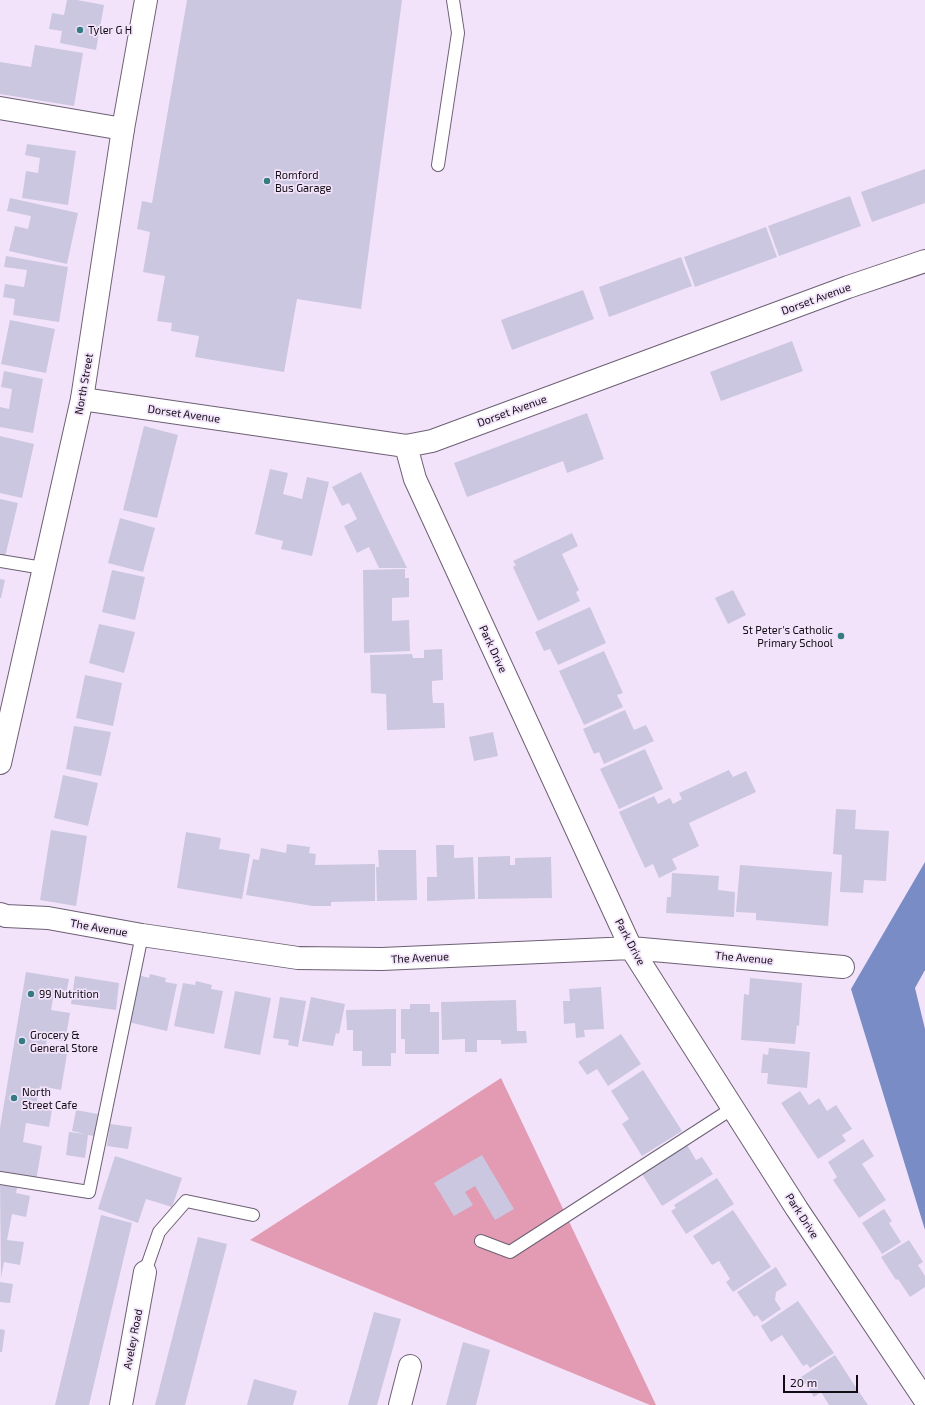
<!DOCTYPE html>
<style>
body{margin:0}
#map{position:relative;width:925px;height:1405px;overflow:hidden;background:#f2e3fa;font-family:"Exo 2",sans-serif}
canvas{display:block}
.scale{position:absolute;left:783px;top:1375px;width:75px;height:18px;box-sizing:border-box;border:2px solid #110c14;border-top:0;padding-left:5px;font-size:12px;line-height:14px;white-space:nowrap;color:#110c14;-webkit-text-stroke:3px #f2e3fa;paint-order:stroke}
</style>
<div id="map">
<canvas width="925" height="1405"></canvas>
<div class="scale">20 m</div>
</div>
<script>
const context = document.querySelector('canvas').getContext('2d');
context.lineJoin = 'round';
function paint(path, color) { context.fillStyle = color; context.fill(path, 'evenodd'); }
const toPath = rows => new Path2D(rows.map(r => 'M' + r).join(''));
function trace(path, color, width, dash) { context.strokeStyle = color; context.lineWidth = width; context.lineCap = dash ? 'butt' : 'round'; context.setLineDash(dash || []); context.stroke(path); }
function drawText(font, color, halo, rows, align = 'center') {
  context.font = font + ' "Exo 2",sans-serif'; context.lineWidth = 3.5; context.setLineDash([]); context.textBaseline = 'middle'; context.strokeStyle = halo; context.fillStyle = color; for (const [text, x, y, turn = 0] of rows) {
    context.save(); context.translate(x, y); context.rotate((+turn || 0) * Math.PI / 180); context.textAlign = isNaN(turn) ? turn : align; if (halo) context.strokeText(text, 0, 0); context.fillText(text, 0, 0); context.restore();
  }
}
paint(toPath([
 [501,1078,656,1405,650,1405,250,1240]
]), '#e29bb2');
paint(toPath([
 [925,862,925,970,915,988,925,1029,925,1230,851,989]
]), '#7a8cc6');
paint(toPath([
 [67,0,77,0,104,5,96,50,60,43,62,31,49,29,52,13,64,15],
 [187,0,402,0,361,309,297,299,284,372,195,357,199,336,171,331,172,323,157,321,165,276,143,272,150,232,137,229,142,201,152,203],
 [35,45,83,53,74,106,0,94,0,62,31,67],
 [27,144,76,151,68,205,22,198,26,171,38,173,40,158,25,155],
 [925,169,925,203,872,222,861,192],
 [850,196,861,226,779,256,768,226],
 [10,198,78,213,67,264,9,251,15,226,28,229,31,216,7,211],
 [766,227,777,257,695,287,684,257],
 [6,256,68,267,59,322,13,315,15,299,3,297,5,284,24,287,27,270,4,267],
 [681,257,692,286,609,317,599,287],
 [583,290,594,319,512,350,501,320],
 [10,320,55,329,46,373,1,364],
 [792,341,803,371,721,401,710,372],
 [4,371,43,379,33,433,0,427,0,407,9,409,12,389,1,387],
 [587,413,604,459,567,473,563,461,467,497,454,463],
 [144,426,178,435,157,518,123,510],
 [0,436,34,444,22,498,0,493],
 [270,469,288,473,283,494,302,499,307,477,329,482,312,556,281,549,283,541,255,534],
 [361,472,384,521,407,568,379,568,369,547,357,553,344,526,357,519,349,503,342,506,332,487],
 [0,499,18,503,5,557,0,556],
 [120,518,155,528,143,572,108,563],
 [572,533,578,546,562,554,579,590,576,592,580,601,538,621,513,567,516,565,513,561],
 [405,569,405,578,409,578,409,597,392,598,392,621,409,620,410,651,364,653,363,570],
 [112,570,145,577,135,620,102,612],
 [0,579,5,580,1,598,0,598],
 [733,590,746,615,728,624,715,598],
 [590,607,606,643,558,665,550,649,544,651,535,632],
 [99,624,135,632,124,673,89,663],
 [442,649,443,680,432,681,432,692,433,703,444,703,445,728,387,730,386,694,371,693,370,655,412,654,413,658,424,658,424,650],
 [604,651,623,693,617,695,623,707,584,725,559,671],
 [85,675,122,683,113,726,76,718],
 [625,710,634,730,646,725,654,741,604,764,599,752,594,754,583,729],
 [74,726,111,732,101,776,66,769],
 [493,732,498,756,474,761,469,737],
 [645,749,663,789,619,809,600,769],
 [729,770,733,777,746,771,756,792,689,823,699,846,672,859,677,869,659,878,653,864,645,868,619,812,654,796,658,804,670,798,673,804,682,799,679,793],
 [63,775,98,783,88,826,54,818],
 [836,809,856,810,855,829,889,831,886,881,864,880,863,893,840,892,842,855,833,854],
 [51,830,87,836,76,906,40,900],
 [186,832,221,838,219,849,250,854,242,899,177,888],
 [287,844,310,847,309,853,316,854,315,865,375,864,375,901,331,902,331,906,313,906,246,895,253,859,259,860,261,848,286,853],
 [436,845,454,845,454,858,473,857,475,899,427,901,427,877,437,877],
 [378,850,416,850,417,900,377,901,376,867,379,867],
 [510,856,510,865,515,865,515,858,551,857,552,898,478,899,478,857],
 [740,865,832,872,828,926,756,920,756,913,736,912],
 [672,873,719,876,718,890,735,892,734,917,666,913,667,897,671,897],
 [26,972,69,979,66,995,54,993,51,1010,70,1013,65,1042,47,1039,45,1051,67,1054,61,1090,40,1086,37,1101,53,1104,49,1127,26,1123,23,1142,42,1146,36,1181,0,1175,0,1128],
 [150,974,166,978,165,982,177,984,167,1031,128,1022,138,975,149,978],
 [75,976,119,983,116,1010,71,1004],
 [750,978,802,983,799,1026,797,1025,795,1044,741,1040,744,994,749,995],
 [196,981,212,985,211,989,223,991,214,1034,174,1026,183,983,195,985],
 [601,987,604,1029,584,1030,585,1037,576,1038,575,1023,564,1024,563,1001,570,1001,569,989],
 [235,991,271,998,260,1055,224,1048],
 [280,997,306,1001,298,1047,288,1045,289,1040,273,1038],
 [311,997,345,1004,339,1034,336,1033,333,1046,302,1041],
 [516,1000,517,1031,526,1031,527,1043,501,1044,501,1040,477,1040,477,1052,465,1052,465,1039,442,1040,441,1002],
 [410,1004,430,1004,430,1012,439,1012,439,1054,405,1054,405,1039,401,1039,401,1009,410,1009],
 [396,1009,396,1053,391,1053,391,1066,362,1066,362,1051,353,1051,353,1030,347,1030,346,1010],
 [621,1034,641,1064,608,1086,597,1069,587,1075,578,1062],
 [769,1048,810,1052,807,1088,767,1084,768,1073,761,1073,763,1054,768,1055],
 [643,1070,682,1131,642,1156,622,1124,629,1119,611,1091],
 [800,1091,809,1105,819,1098,827,1111,836,1105,852,1129,842,1135,846,1141,818,1159,781,1103],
 [76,1110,98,1114,94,1136,88,1135,85,1158,66,1155,69,1132,85,1134,72,1131],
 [110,1124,132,1127,128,1149,107,1146],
 [863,1139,874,1156,862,1164,886,1200,859,1218,833,1180,837,1177,828,1162],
 [687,1145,696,1160,702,1157,713,1174,662,1206,642,1174],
 [482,1155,514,1209,495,1220,475,1186,465,1192,473,1205,454,1216,434,1183],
 [115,1156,182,1178,172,1207,146,1199,138,1223,98,1209],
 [717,1178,734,1204,686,1234,671,1211,676,1208,674,1205],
 [0,1180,18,1183,16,1193,30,1196,26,1217,12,1214,7,1240,24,1242,20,1265,4,1262,1,1278],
 [884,1209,892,1221,889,1223,901,1242,882,1254,862,1223],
 [733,1210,771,1267,733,1292,726,1282,730,1279,719,1261,712,1265,693,1236],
 [101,1215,132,1223,89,1405,55,1405],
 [198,1237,227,1244,185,1405,155,1405],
 [909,1240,923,1262,918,1265,925,1276,925,1287,910,1297,898,1279,896,1280,881,1257],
 [776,1267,787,1285,776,1292,775,1300,781,1309,762,1322,757,1315,754,1317,737,1292],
 [0,1282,13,1284,10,1303,0,1302],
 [798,1301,834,1353,810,1368,807,1364,803,1366,782,1335,771,1342,761,1326],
 [374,1312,401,1319,377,1405,348,1405],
 [0,1329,5,1330,2,1352,0,1352],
 [463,1342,490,1350,476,1405,446,1405],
 [835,1355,853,1383,868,1405,829,1405,821,1392,814,1397,801,1377],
 [254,1379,297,1391,293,1405,247,1405]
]), '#cbc7e0');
const service = toPath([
 [438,165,458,33,453,0],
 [0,561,43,568],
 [0,1178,89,1192,142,935],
 [481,1241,510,1252,733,1108],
 [145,1272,159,1232,186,1201,253,1215]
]);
const minor = toPath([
 [0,108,123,129],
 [82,399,406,446,432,441,848,287,925,261],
 [406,446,415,479,631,948,797,1209,925,1400],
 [0,914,6,916,48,918,142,935,298,958,382,959,631,948,843,967],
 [121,1405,145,1272],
 [400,1405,410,1366]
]);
const primary = toPath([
 [0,763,82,399,123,129,146,0]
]);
trace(service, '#6d6074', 14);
trace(minor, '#6d6074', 24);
trace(primary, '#6d6074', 24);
trace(service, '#fff', 12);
trace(minor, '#fff', 22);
trace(primary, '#fff', 22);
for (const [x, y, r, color] of [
 [80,30,4,"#337c82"],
 [267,181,4,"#337c82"],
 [841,636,4,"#337c82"],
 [31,994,4,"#337c82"],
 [22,1041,4,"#337c82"],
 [14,1098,4,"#337c82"]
]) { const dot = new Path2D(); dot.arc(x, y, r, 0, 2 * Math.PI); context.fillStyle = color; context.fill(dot); trace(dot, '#f2e3fa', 1.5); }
drawText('11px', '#110c14', '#f2e3fa', [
 ["Tyler G H",88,30],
 ["Romford",275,175],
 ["Bus Garage",275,188],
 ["St Peter's Catholic",833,630,"right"],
 ["Primary School",833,643,"right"],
 ["99 Nutrition",39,994],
 ["Grocery &",30,1035],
 ["General Store",30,1048],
 ["North",22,1092],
 ["Street Cafe",22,1105]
], 'left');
drawText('11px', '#110c14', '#f2e3fa', [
 ["Dorset Avenue",816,299,-20],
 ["North Street",84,384,-80],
 ["Dorset Avenue",512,411,-20],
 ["Dorset Avenue",184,414,8],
 ["Park Drive",493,649,65],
 ["The Avenue",99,928,10],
 ["Park Drive",630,942,62],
 ["The Avenue",420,958,-3],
 ["The Avenue",744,958,5],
 ["Park Drive",802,1216,57],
 ["Aveley Road",133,1339,-79]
]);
</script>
